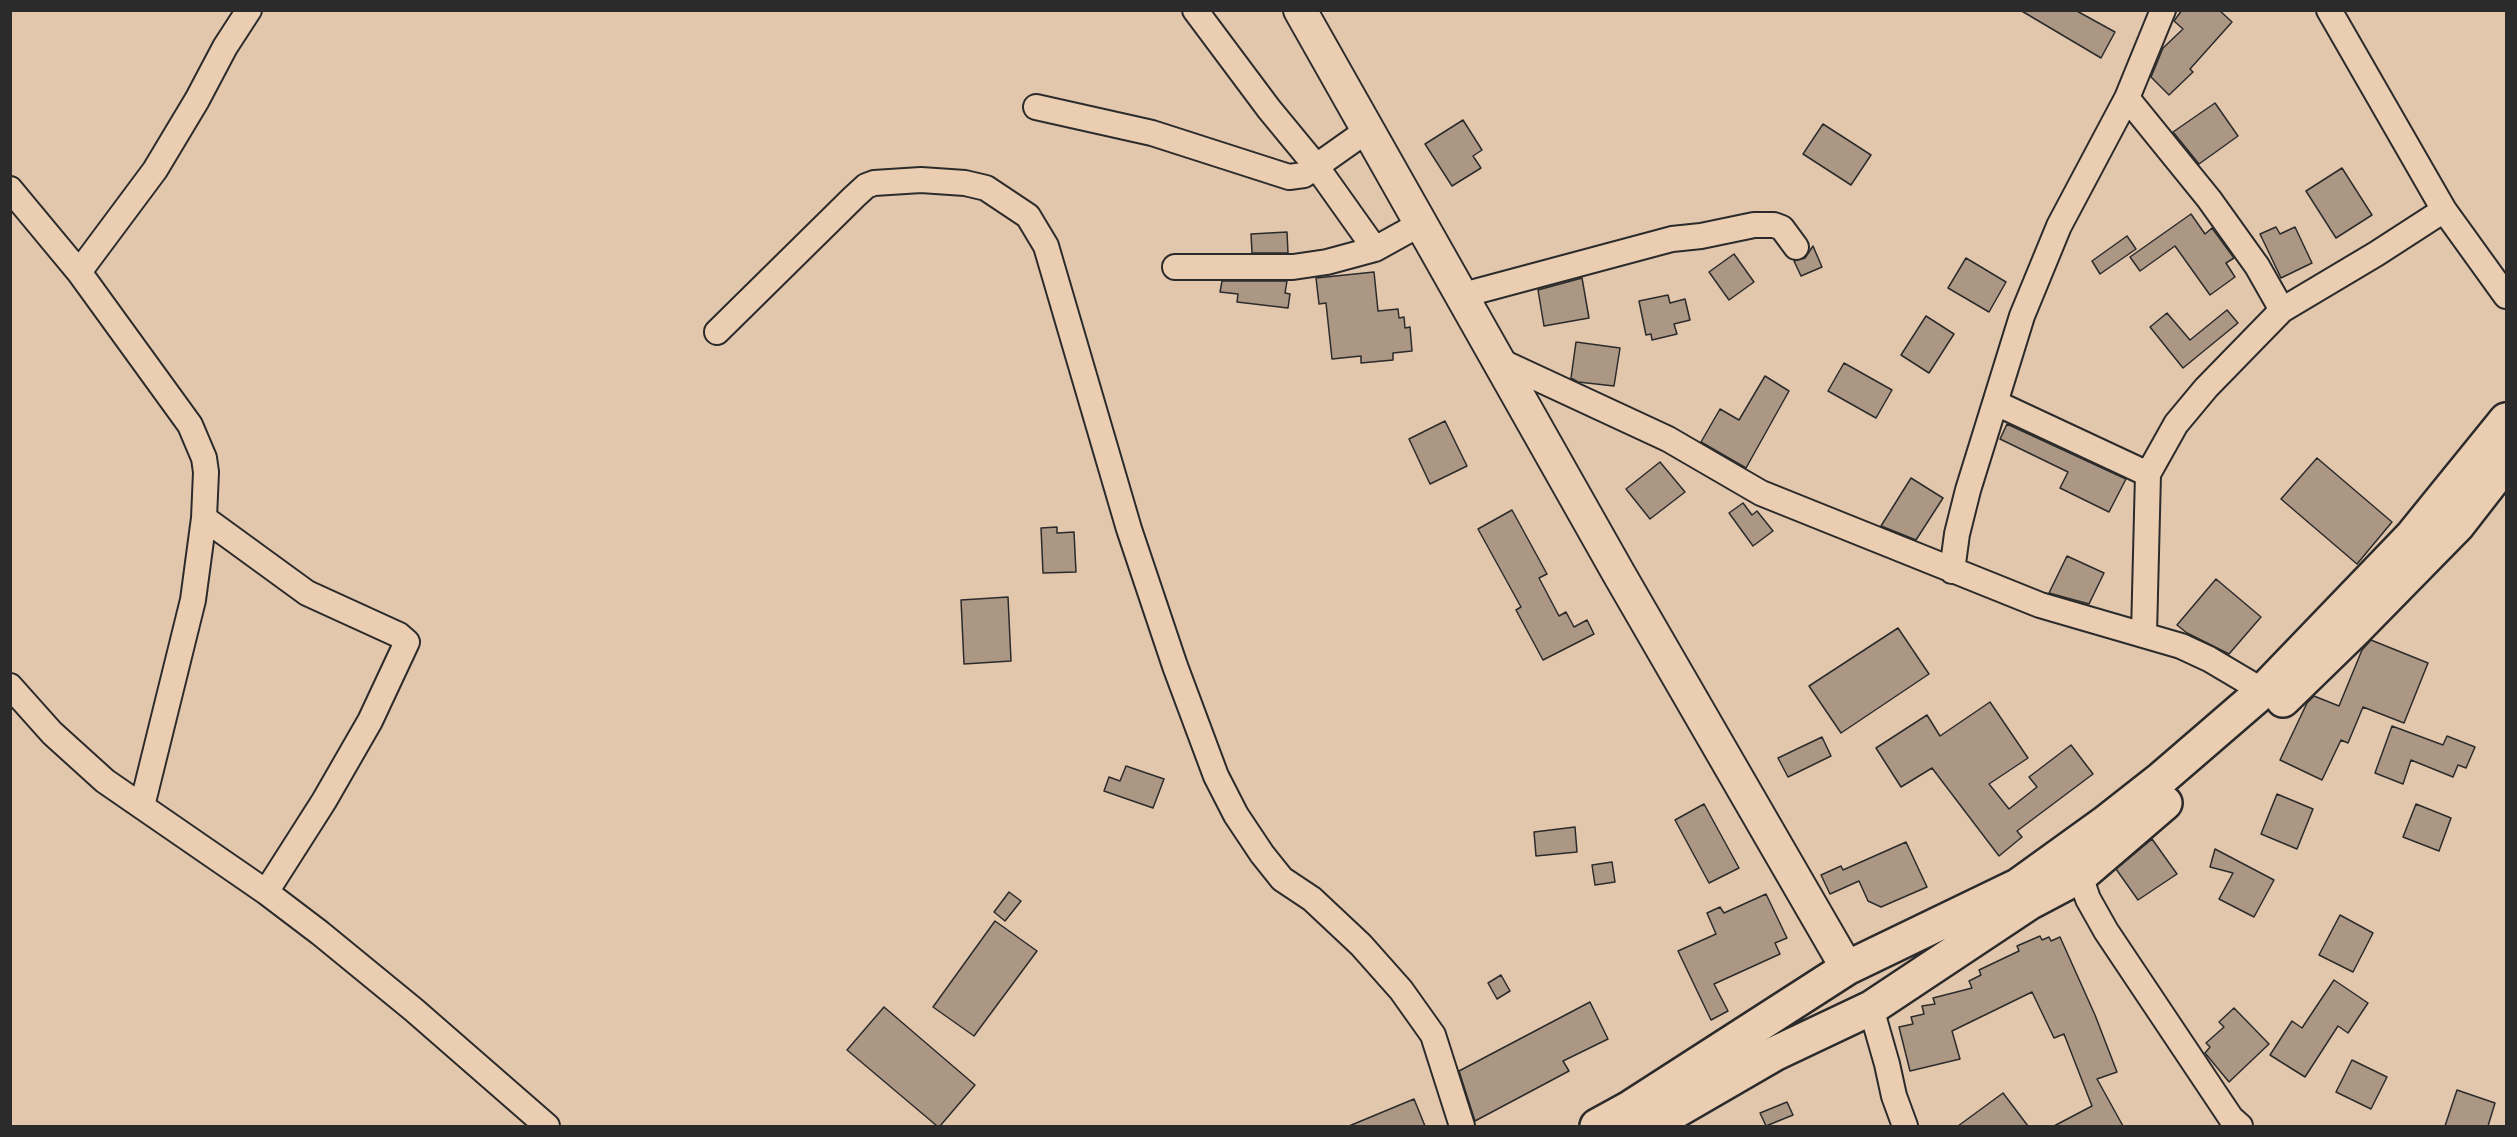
<!DOCTYPE html>
<style>
body{margin:0}
#map{position:relative;width:2517px;height:1137px;overflow:hidden;background:#e3c7ad;font-family:"Balsamiq Sans",sans-serif}
canvas{display:block}
.frame{position:absolute;inset:0;border:12px solid #2b2b2b;pointer-events:none}
</style>
<div id="map">
<canvas width="2517" height="1137"></canvas>
<div class="frame"></div>
</div>
<script>
const context = document.querySelector('canvas').getContext('2d');
context.lineJoin = 'round';
function paint(path, color) { context.fillStyle = color; context.fill(path, 'evenodd'); }
const toPath = rows => new Path2D(rows.map(r => 'M' + r).join(''));
function trace(path, color, width, dash) { context.strokeStyle = color; context.lineWidth = width; context.lineCap = dash ? 'butt' : 'round'; context.setLineDash(dash || []); context.stroke(path); }
const building = toPath([
 [2020,10,2075,10,2115,32,2101,58,2020,10],
 [2182,10,2219,10,2232,22,2190,69,2193,72,2169,95,2151,77,2163,48,2183,29,2174,21,2182,10],
 [2215,103,2238,136,2199,164,2173,132,2215,103],
 [1463,120,1482,150,1473,156,1481,168,1452,186,1425,144,1463,120],
 [1823,124,1871,155,1851,185,1803,154,1823,124],
 [2342,168,2372,215,2336,238,2306,191,2342,168],
 [2191,214,2205,234,2212,228,2234,258,2226,263,2235,277,2210,295,2175,246,2140,271,2130,257,2191,214],
 [2276,227,2280,234,2295,227,2312,263,2281,278,2260,234,2276,227],
 [1287,232,1288,253,1252,253,1251,234,1287,232],
 [2127,236,2136,249,2100,274,2092,261,2127,236],
 [1813,246,1822,267,1801,276,1794,261,1805,258,1813,246],
 [1734,254,1754,282,1729,300,1709,272,1734,254],
 [1966,258,2006,282,1989,312,1948,288,1966,258],
 [1374,272,1378,311,1398,309,1399,318,1404,317,1405,328,1410,327,1412,351,1393,353,1393,360,1361,363,1361,356,1332,359,1326,303,1319,304,1316,278,1374,272],
 [1582,278,1589,318,1544,326,1538,290,1582,278],
 [1222,281,1287,281,1285,293,1290,294,1288,308,1237,302,1238,294,1220,292,1222,281],
 [1668,295,1670,303,1685,299,1690,320,1674,324,1677,334,1652,340,1651,334,1646,335,1639,301,1668,295],
 [2227,310,2238,323,2183,368,2150,327,2167,313,2190,340,2227,310],
 [1926,316,1954,334,1929,373,1901,355,1926,316],
 [1576,342,1620,348,1614,386,1578,382,1571,378,1576,342],
 [1844,363,1892,390,1876,418,1828,391,1844,363],
 [1765,376,1789,391,1746,468,1701,442,1720,409,1739,420,1765,376],
 [1445,421,1467,466,1430,484,1409,439,1445,421],
 [2007,424,2126,479,2109,512,2060,488,2068,472,2000,439,2007,424],
 [2317,458,2392,522,2357,564,2281,499,2317,458],
 [1660,462,1685,492,1650,519,1626,489,1660,462],
 [1911,478,1943,498,1916,540,1881,526,1911,478],
 [1743,503,1752,515,1757,511,1773,531,1753,546,1729,513,1743,503],
 [1512,510,1547,574,1539,578,1559,616,1566,612,1574,627,1587,620,1594,634,1543,660,1516,610,1521,607,1478,529,1512,510],
 [1057,527,1057,533,1074,532,1076,572,1043,573,1041,528,1057,527],
 [2067,556,2104,573,2089,604,2049,593,2067,556],
 [2216,579,2261,617,2229,654,2187,633,2177,625,2216,579],
 [1008,597,1011,661,964,664,961,600,1008,597],
 [1898,628,1929,674,1841,733,1809,686,1898,628],
 [2371,640,2428,663,2404,723,2363,707,2348,743,2341,740,2322,780,2280,760,2307,703,2314,696,2339,706,2362,650,2371,640],
 [1990,702,2028,758,1989,784,2009,809,2037,787,2029,777,2071,745,2093,774,2017,831,2022,837,1999,856,1932,768,1901,787,1876,748,1927,715,1940,736,1990,702],
 [2392,726,2443,745,2447,736,2475,747,2466,768,2458,765,2453,777,2411,760,2403,784,2375,773,2392,726],
 [1822,737,1831,756,1788,777,1778,758,1822,737],
 [1126,766,1164,779,1153,808,1104,791,1109,777,1120,781,1126,766],
 [2277,794,2313,809,2297,849,2261,834,2277,794],
 [1704,804,1739,868,1709,883,1675,820,1704,804],
 [2416,804,2451,818,2439,851,2403,837,2416,804],
 [1575,827,1577,852,1536,856,1534,832,1575,827],
 [2152,839,2177,874,2138,900,2116,869,2152,839],
 [1906,842,1927,887,1881,907,1868,901,1859,881,1830,894,1821,875,1841,866,1843,870,1906,842],
 [2215,849,2274,880,2254,917,2219,899,2233,873,2210,867,2215,849],
 [1612,862,1615,882,1595,885,1592,865,1612,862],
 [1009,892,1021,901,1005,921,994,912,1009,892],
 [1766,894,1787,938,1775,943,1780,954,1714,984,1728,1011,1711,1020,1678,951,1716,934,1707,913,1720,907,1724,913,1766,894],
 [2340,915,2373,933,2353,972,2319,955,2340,915],
 [995,921,1037,951,974,1036,933,1007,995,921],
 [2040,936,2042,940,2049,937,2051,941,2060,937,2095,1015,2117,1072,2097,1079,2123,1126,2054,1126,2092,1106,2064,1034,2054,1038,2032,992,1952,1031,1960,1059,1910,1071,1899,1027,1913,1024,1911,1017,1924,1014,1922,1006,1935,1004,1933,998,1972,988,1969,981,1981,975,1979,970,2019,951,2017,946,2040,936],
 [1501,975,1510,991,1497,999,1488,983,1501,975],
 [2334,980,2368,1003,2348,1033,2338,1026,2305,1077,2270,1055,2292,1021,2302,1028,2334,980],
 [1590,1002,1608,1039,1563,1061,1569,1071,1475,1121,1459,1071,1590,1002],
 [884,1007,975,1085,940,1126,937,1126,847,1050,884,1007],
 [2234,1008,2269,1044,2229,1082,2205,1053,2210,1047,2206,1043,2224,1027,2219,1022,2234,1008],
 [2352,1060,2387,1077,2371,1109,2336,1092,2352,1060],
 [2457,1090,2495,1103,2488,1126,2445,1126,2457,1090],
 [2003,1093,2028,1126,1958,1126,2003,1093],
 [1414,1099,1425,1126,1349,1126,1414,1099],
 [1787,1102,1793,1115,1766,1126,1760,1113,1787,1102]
]);
paint(building, '#ab9784');
trace(building, '#2b2b2b', 1.5);
const minor = toPath([
 [2329,10,2444,210],
 [2127,98,2209,199,2257,266,2282,310],
 [1036,107,1152,133,1289,177,1304,175,1369,129],
 [10,189,79,272,190,425,204,458,206,472,204,518,193,600,142,806],
 [1375,249,1422,223],
 [1175,267,1293,267,1327,262,1375,249,1316,166,1269,109,1195,10],
 [79,272,155,170,197,100,225,47,249,10],
 [1463,295,1672,239,1701,236,1754,225,1774,225,1782,228,1796,247],
 [717,332,854,197,866,186,874,183,921,180,965,183,986,188,1028,216,1046,246,1129,529,1175,666,1216,776,1236,815,1262,854,1282,879,1312,899,1361,945,1401,990,1433,1035,1462,1126],
 [1500,361,1668,439,1761,493,2040,605,2181,646,2209,659,2263,691],
 [1996,403,2148,474],
 [204,518,307,593,399,635,407,642,370,721,324,801,266,892],
 [1952,571,1957,534,1968,490,2022,316,2059,226,2127,98,2163,10],
 [2144,634,2148,474,2176,424,2206,388,2282,310,2376,254,2444,210,2506,296],
 [10,686,52,733,105,781,266,892,320,933,414,1010,547,1126],
 [2080,876,2088,899,2106,931,2231,1118,2240,1126],
 [1871,1008,1887,1064,1894,1096,1905,1126]
]);
const major = toPath([
 [1300,10,1619,574,1847,968]
]);
const highway = toPath([
 [2283,700,2355,630,2457,526,2506,463],
 [1597,1126,1628,1109,1847,968,2019,885,2105,823,2161,779,2263,691,2412,536,2506,420],
 [1650,1126,1776,1053,1871,1008,2029,903,2080,876,2165,803]
]);
trace(minor, '#2b2b2b', 28);
trace(major, '#2b2b2b', 36);
trace(highway, '#2b2b2b', 38);
trace(minor, '#ebceb2', 24);
trace(major, '#ebceb2', 32);
trace(highway, '#ebceb2', 33);
</script>
